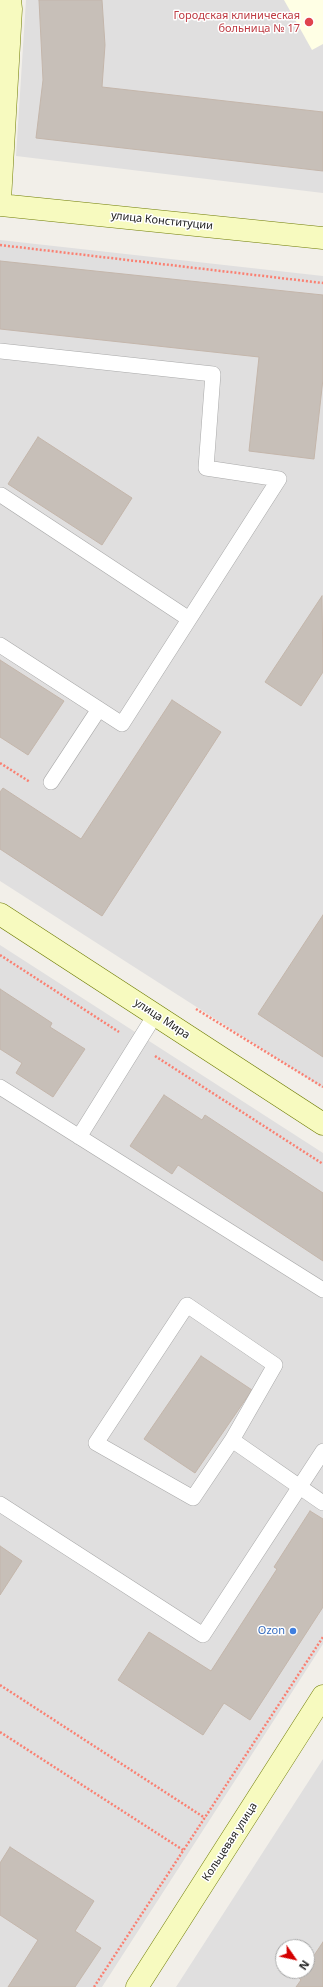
<!DOCTYPE html>
<meta charset="utf-8">
<style>
body{margin:0}
#map{position:relative;width:323px;height:1987px;overflow:hidden;background:#f2efe9;font-family:"Noto Sans",sans-serif}
canvas{display:block}
.north{position:absolute;left:275px;top:1939px;width:40px;height:40px;box-sizing:border-box;background:#fff;border:1px solid #a7a7a7;border-radius:50%;rotate:124deg;font-size:11px;font-weight:700;line-height:16px;text-align:center;color:#222}
.north::after{content:'';display:block;margin:auto;width:14px;height:18px;background:#d40000;clip-path:polygon(50% 0,100% 100%,50% 72%,0 100%)}
</style>
<div id="map">
<canvas width="323" height="1987"></canvas>
<div class="north">N</div>
</div>
<script>
const context = document.querySelector('canvas').getContext('2d');
context.lineJoin = 'round';
function paint(path, color) { context.fillStyle = color; context.fill(path, 'evenodd'); }
const toPath = rows => new Path2D(rows.map(r => 'M' + r).join(''));
function trace(path, color, width, dash) { context.strokeStyle = color; context.lineWidth = width; context.lineCap = dash ? 'butt' : 'round'; context.setLineDash(dash || []); context.stroke(path); }
function drawText(font, color, halo, rows, align = 'center') {
  context.font = font + ' "Noto Sans",sans-serif'; context.lineWidth = 3; context.setLineDash([]); context.textBaseline = 'middle'; context.strokeStyle = halo; context.fillStyle = color; for (const [text, x, y, turn = 0] of rows) {
    context.save(); context.translate(x, y); context.rotate((+turn || 0) * Math.PI / 180); context.textAlign = isNaN(turn) ? turn : align; if (halo) context.strokeText(text, 0, 0); context.fillText(text, 0, 0); context.restore();
  }
}
paint(toPath([
 [26,0,323,0,323,193,16,156],
 [0,240,323,276,323,1088,0,881],
 [0,945,323,1153,323,1644,102,1987,0,1987],
 [323,1759,323,1987,176,1987],
 [283,1947,307,1947,307,1971,283,1971]
]), '#e0dfdf');
paint(toPath([
 [284,0,323,0,323,44,312,50]
]), '#ffffe5');
const building = toPath([
 [39,0,102,0,105,45,102,87,323,112,323,171,36,138,43,80,39,0],
 [0,261,323,295,323,379,314,459,249,451,259,357,0,329,0,261],
 [38,437,132,498,102,545,8,484,38,437],
 [322,596,323,672,301,706,265,682,322,596],
 [0,660,64,701,28,755,0,737,0,660],
 [172,700,221,732,102,916,0,849,0,792,3,788,81,839,172,700],
 [323,915,323,1057,258,1014,323,915],
 [0,989,52,1023,50,1027,85,1049,53,1097,16,1073,22,1063,0,1049,0,989],
 [164,1095,202,1120,205,1115,323,1193,323,1261,178,1165,172,1174,130,1146,164,1095],
 [201,1356,252,1390,195,1473,144,1439,201,1356],
 [310,1511,323,1519,323,1607,250,1720,224,1703,203,1735,118,1680,149,1632,211,1671,277,1569,274,1567,310,1511],
 [0,1546,22,1561,0,1595,0,1546],
 [10,1847,94,1901,75,1931,101,1948,75,1987,8,1987,38,1940,0,1915,0,1863,10,1847],
 [323,1942,323,1987,296,1987,301,1980,299,1978,304,1971,307,1971,307,1966,323,1942]
]);
paint(building, '#c7bfb8');
trace(building, '#c4b6ab', 1);
const lane = toPath([
 [0,351,213,374,206,468,279,479,122,724,0,645],
 [1,495,189,619],
 [51,782,99,709],
 [0,1087,323,1290],
 [79,1137,155,1015],
 [232,1440,193,1498,96,1443,187,1305,275,1365,232,1440,323,1503],
 [0,1504,203,1635,323,1451]
]);
const secondary = toPath([
 [0,200,11,9,10,0],
 [0,205,323,238],
 [0,914,323,1124],
 [137,1987,323,1696]
]);
trace(lane, '#a9a9a9', 16);
trace(secondary, '#707d05', 23);
trace(toPath([
 [0,245,323,283],
 [0,763,30,782],
 [0,955,119,1032],
 [196,1009,323,1087],
 [155,1056,323,1164],
 [0,1685,205,1818],
 [0,1732,183,1850],
 [94,1987,323,1637]
]), '#fa8072', 2.5, [2, 2]);
trace(lane, '#fff', 15);
trace(secondary, '#f7fabf', 22);
for (const [x, y, r, color] of [
 [309,22,5,"#e0444e"],
 [293,1631,4,"#3f7fe0"]
]) { const dot = new Path2D(); dot.arc(x, y, r, 0, 2 * Math.PI); context.fillStyle = color; context.fill(dot); trace(dot, '#fff', 1.5); }
drawText('11px', '#be3a42', '#fff', [
 ["Городская клиническая",300,16],
 ["больница № 17",300,29]
], 'right');
drawText('11px', '#222', '#fff', [
 ["улица Конституции",162,221,6],
 ["улица Мира",162,1019,33],
 ["Кольцевая улица",230,1842,-57]
]);
drawText('11px', '#366cbe', '#fff', [
 ["Ozon",285,1631]
], 'right');
</script>
